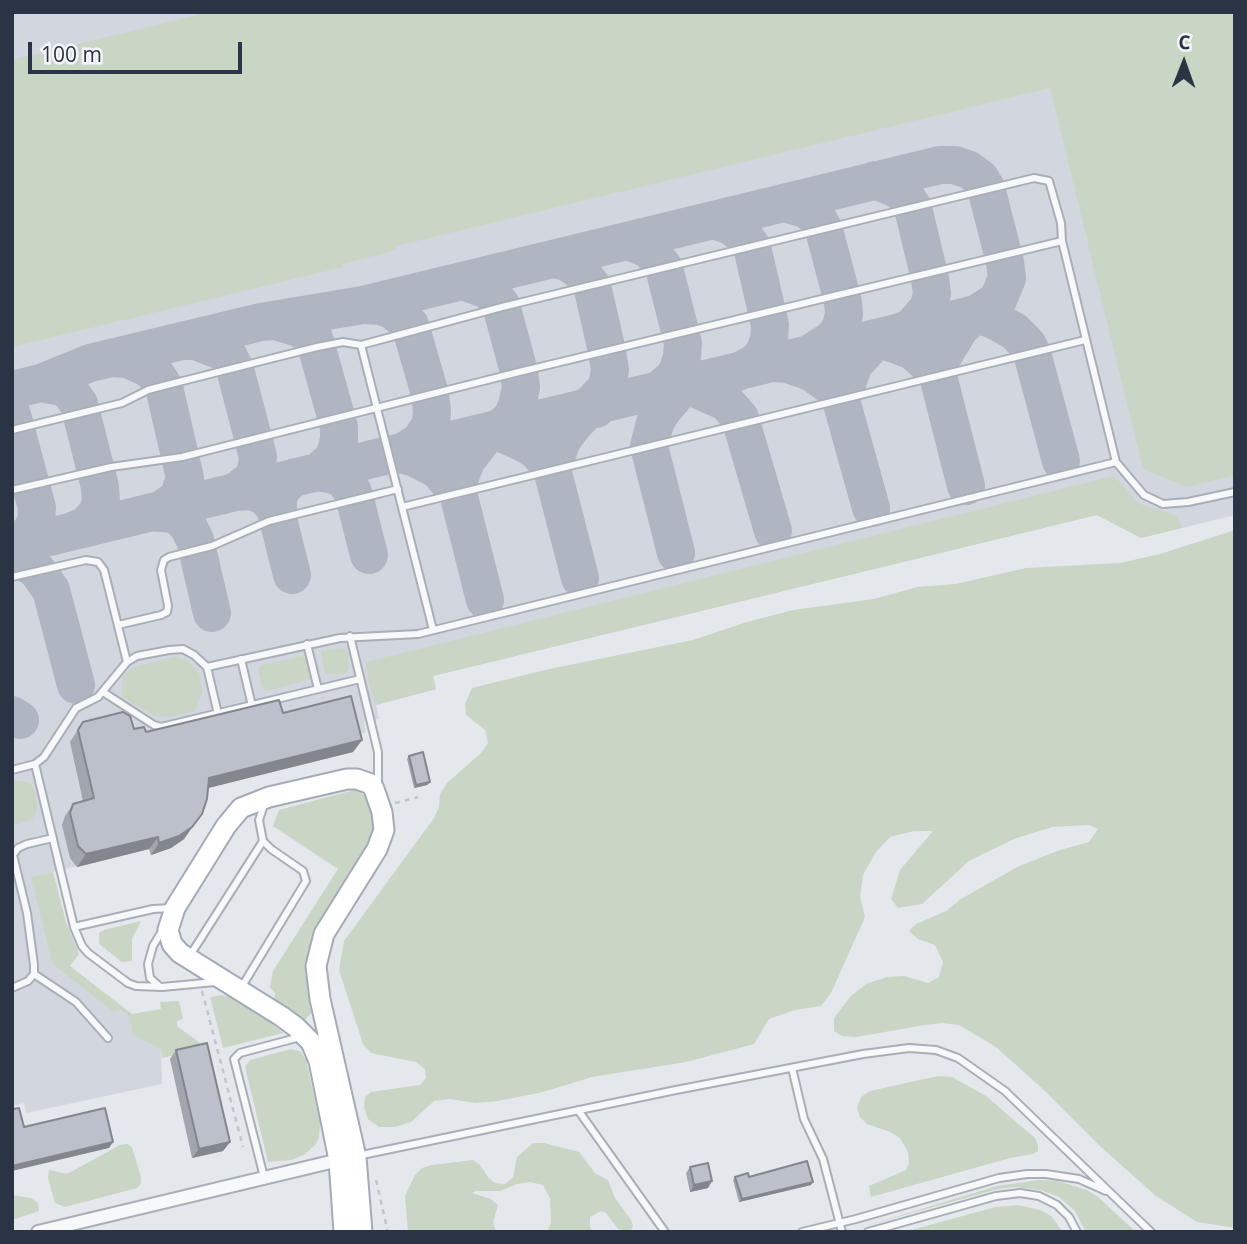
<!DOCTYPE html>
<meta charset="utf-8">
<style>
body{margin:0}
#map{position:relative;width:1247px;height:1244px;overflow:hidden;background:#e4e7ec;font-family:"Open Sans",sans-serif}
canvas{display:block}
.frame{position:absolute;inset:0;border:14px solid #2b3445;pointer-events:none}
.north{position:absolute;left:1149px;top:28px;width:70px;height:70px;-webkit-text-stroke:5px #f4f6f9;paint-order:stroke;rotate:1deg;font-size:19px;font-weight:700;line-height:28px;text-align:center;color:#2b3445}
.north::after{content:'';display:block;margin:auto;width:24px;height:32px;background:#2b3445;clip-path:polygon(50% 0,100% 100%,50% 72%,0 100%)}
.scale{position:absolute;left:28px;top:42px;width:214px;height:32px;box-sizing:border-box;border:4px solid #2b3445;border-top:0;padding-left:9px;font-size:21px;line-height:24px;white-space:nowrap;color:#2b3445;-webkit-text-stroke:5px #f4f6f9;paint-order:stroke}
</style>
<div id="map">
<canvas width="1247" height="1244"></canvas>
<div class="frame"></div>
<div class="north">С</div>
<div class="scale">100 m</div>
</div>
<script>
const context = document.querySelector('canvas').getContext('2d');
context.lineJoin = 'round';
function paint(path, color) { context.fillStyle = color; context.fill(path, 'evenodd'); }
const toPath = rows => new Path2D(rows.map(r => 'M' + r).join(''));
function trace(path, color, width, dash) { context.strokeStyle = color; context.lineWidth = width; context.lineCap = dash ? 'butt' : 'round'; context.setLineDash(dash || []); context.stroke(path); }
paint(toPath([
 [12,12,1235,12,1235,515,1141,538,1097,515,433,676,436,689,376,705,379,719,364,722,366,732,350,736,353,752,200,790,197,817,193,826,184,839,171,848,151,855,149,849,32,877,52,964,113,1012,119,1010,129,1017,132,1035,161,1049,162,1084,26,1113,24,1103,12,1106]
]), '#d2d6de');
paint(toPath([
 [210,12,1235,12,1235,475,1187,487,1143,469,1050,88,396,246,396,250,343,264,343,267,12,347,12,60],
 [1114,476,1140,504,1177,516,1182,528,1141,538,1097,515,433,676,436,689,376,705,368,680,366,662],
 [1235,530,1235,1228,1197,1222,1156,1196,1101,1147,1045,1091,996,1047,959,1025,942,1023,925,1025,856,1037,842,1036,834,1031,834,1018,850,997,866,984,887,977,904,976,928,983,939,977,943,962,935,945,918,939,909,931,916,924,946,911,961,899,1019,866,1060,850,1089,842,1098,829,1089,825,1052,827,1014,839,969,861,922,904,898,908,891,899,900,870,933,831,914,831,890,837,876,852,863,875,860,897,865,917,831,993,821,1006,795,1010,769,1019,754,1044,686,1062,592,1077,543,1092,498,1101,475,1103,450,1099,434,1101,411,1122,395,1127,379,1127,368,1119,364,1107,365,1097,371,1092,420,1085,426,1078,425,1069,416,1062,371,1053,363,1044,339,970,344,941,434,818,439,807,440,794,447,783,481,753,488,743,485,730,466,715,465,704,472,688,549,669,693,640,747,622,793,610,874,599,917,587,956,584,1026,568,1120,563,1160,554],
 [344,648,348,653,349,670,344,674,325,674,321,654,322,651],
 [302,656,309,662,310,679,266,691,262,686,258,669,263,665],
 [176,657,187,660,199,673,202,692,195,711,171,717,155,716,122,697,122,678,132,668],
 [12,781,23,781,31,784,36,795,37,807,36,814,31,820,12,826],
 [358,789,367,799,374,822,375,839,309,956,307,978,311,1013,306,1019,299,1019,274,1002,275,993,270,987,273,971,338,869,273,826,279,810],
 [53,872,66,922,79,954,70,966,132,1014,161,1009,160,1002,179,1001,183,1019,177,1021,177,1026,200,1043,202,1049,162,1058,161,1049,132,1035,129,1017,120,1010,113,1012,52,964,31,877],
 [141,921,132,939,132,961,122,962,99,944,99,933,104,930],
 [221,995,233,997,254,1008,283,1033,223,1048,210,997],
 [291,1049,300,1051,306,1060,320,1122,319,1138,315,1145,304,1155,291,1160,268,1162,245,1067,250,1060],
 [938,1076,952,1077,986,1096,1035,1138,1038,1145,1038,1151,1033,1154,1010,1158,871,1197,869,1186,906,1170,909,1163,908,1152,900,1138,888,1131,867,1124,860,1117,857,1108,861,1097,870,1091],
 [533,1143,544,1143,579,1152,595,1173,608,1180,615,1198,631,1220,633,1226,630,1232,618,1229,606,1213,601,1211,590,1217,590,1227,592,1232,547,1232,551,1223,550,1198,543,1185,530,1182,517,1184,500,1191,476,1191,472,1193,491,1199,498,1205,493,1222,496,1232,408,1232,405,1196,415,1175,422,1168,432,1165,473,1160,480,1165,488,1177,495,1183,505,1184,513,1177,517,1157],
 [127,1144,132,1147,141,1177,141,1184,137,1188,65,1207,55,1203,48,1178,49,1170,67,1174,120,1145],
 [1039,1180,1058,1181,1087,1190,1098,1197,1136,1232,1086,1232,1075,1211,1059,1197,1040,1190,1015,1187,998,1189,869,1225,997,1186],
 [12,1195,31,1198,38,1203,39,1211,12,1220],
 [1018,1205,1040,1210,1051,1216,1063,1232,903,1232,996,1207]
]), '#c9d6c5');
trace(toPath([
 [875,180,895,188,905,195,913,208,930,279,932,293,929,307,912,327,896,334],
 [785,203,805,209,817,217,824,230,843,302,844,314,841,327,834,338,809,354],
 [714,220,731,226,743,235,752,247,770,325,769,340,764,353,756,362,738,372],
 [628,241,650,250,664,268,683,343,682,357,678,370,672,379,658,391],
 [553,259,567,262,580,271,592,286,607,351,610,370,607,387,592,403,583,409],
 [463,281,488,290,501,305,519,372,521,387,517,406,511,419,498,429],
 [363,305,380,306,392,310,410,325,430,394,432,411,431,424,420,441,400,454],
 [261,322,363,305,940,165,955,165,969,170,980,178,986,188,1005,262,1007,278,998,300,976,314,318,472],
 [181,341,196,341,224,352,229,357,235,369,258,457,256,471,252,479,235,492],
 [110,358,127,359,146,367,157,376,164,387,185,478,178,498,161,510],
 [774,363,788,364,811,372,832,387,841,400,854,364,878,338,913,351,932,368,938,376,942,358,960,328,976,314,994,320,1014,331,1027,344,1032,353,1061,461],
 [938,376,966,486],
 [41,383,62,387,70,392,79,404,100,487,101,501,97,514,86,525,75,530],
 [12,390,41,383,90,363,261,322,275,321,299,328,314,338,339,427,339,440,334,458,318,472,12,546],
 [841,400,871,508],
 [12,415,37,508,36,522,31,531,22,540,12,546],
 [400,454,415,458,438,470,458,493,460,477,466,461,483,439,494,430,522,442,537,451,552,469,562,440,574,424,591,407,596,409],
 [552,469,580,578],
 [318,472,334,475,343,479,353,492,369,555],
 [235,492,249,491,263,495,274,506,278,519,278,496,284,486,295,477],
 [458,493,485,600],
 [151,512,173,514,183,520,189,528,195,540,212,613],
 [278,519,292,575],
 [676,553,649,446,655,423,662,411,685,384,726,402,740,418,773,531],
 [12,555,36,569,51,590,76,685],
 [12,715,20,720]
]), '#b0b6c1', 38);
const service = toPath([
 [361,345,433,630],
 [12,430,122,403,148,390,163,386,317,347,343,342,361,345,502,307,1034,178,1049,181,1061,223,1062,241,519,372,182,457,111,467,12,490],
 [1116,462,1144,495,1163,504,1188,502,1235,492],
 [402,507,1085,340],
 [12,577,86,560,98,562,104,570,127,662],
 [118,625,161,615,167,612,168,606,161,570,164,560,169,557,212,546,269,521,398,489],
 [350,636,378,752,378,786],
 [307,644,318,689],
 [241,659,252,706],
 [207,667,218,714],
 [103,692,154,725,161,727,360,679],
 [35,764,74,927,82,946,88,953,128,983,136,986,162,987,215,982],
 [12,770,35,764,44,757,76,708,98,697,127,662,137,656,169,650,183,649,194,655,207,667,340,638,418,634,1116,462,1062,241],
 [74,927,153,909,172,908],
 [189,957,263,841,259,820,264,805],
 [34,974,76,1002,108,1038],
 [159,986,150,978,148,964,153,946,162,931],
 [12,988,28,981,34,974,34,965,27,913,13,855,18,848,27,844,53,838],
 [241,988,306,881,303,871,271,849,263,841],
 [792,1068,804,1119,823,1159,842,1232],
 [578,1110,665,1232],
 [357,1156,676,1090,863,1054,909,1048,936,1050,958,1058,1005,1091,1151,1232],
 [264,1177,234,1059,240,1053,300,1037],
 [802,1232,856,1219,999,1178,1027,1174,1046,1174,1079,1179,1106,1191],
 [868,1232,996,1196,1020,1193,1039,1196,1057,1205,1069,1217,1077,1232]
]);
const minor = toPath([
 [38,1232,339,1160]
]);
const primary = toPath([
 [344,1232,339,1160,319,1061,311,1042,296,1027,281,1016,180,953,172,944,168,930,175,908,226,826,241,808,269,797,347,779,357,779,371,784,374,789,382,812,384,830,377,849,324,934,316,966,320,999,356,1157,362,1232]
]);
trace(service, '#a9aeb7', 10);
trace(minor, '#a9aeb7', 16);
trace(primary, '#a3abb8', 23);
trace(toPath([
 [395,803,418,797],
 [202,991,243,1147],
 [376,1180,388,1232]
]), '#c2c5cb', 2.5, [5, 5]);
trace(service, '#f7f8fa', 6);
trace(minor, '#f7f8fa', 12);
trace(primary, '#fff', 19);
paint(toPath([
 [283,713,362,740,353,752,208,788,202,814,184,839,171,848,151,855,149,849,77,867,70,858,62,825,65,816,73,804,83,801,70,742,83,722,134,729,146,732],
 [409,756,430,782,427,785,414,788,407,759],
 [176,1050,230,1142,223,1151,192,1158,170,1059],
 [690,1167,708,1188,690,1192,686,1173],
 [735,1177,811,1185,739,1202,733,1180]
]), '#a1a5ae');
paint(toPath([
 [362,740,353,752,200,790,209,778],
 [430,782,427,785,414,788,416,785],
 [192,827,184,839,171,848,151,855,159,843],
 [158,837,149,849,77,867,86,854],
 [113,1142,109,1148,12,1171,12,1166],
 [230,1142,223,1151,192,1158,199,1149],
 [712,1181,708,1188,690,1192,694,1185],
 [813,1182,811,1185,739,1202,742,1199]
]), '#83868d');
const building = toPath([
 [351,696,362,740,209,778,207,799,202,814,192,827,179,836,159,843,158,837,86,854,78,846,70,813,73,804,94,798,78,730,83,722,123,712,130,716,134,729,144,727,146,732,279,700,283,713,351,696],
 [423,752,430,782,416,785,409,756,423,752],
 [207,1043,230,1142,199,1149,176,1050,207,1043],
 [19,1108,24,1127,105,1108,113,1142,12,1166,12,1109,19,1108],
 [807,1161,813,1182,742,1199,735,1177,748,1173,749,1177,807,1161],
 [708,1163,712,1181,694,1185,690,1167,708,1163]
]);
paint(building, '#bbc0ca');
trace(building, '#83868d', 2);
</script>
